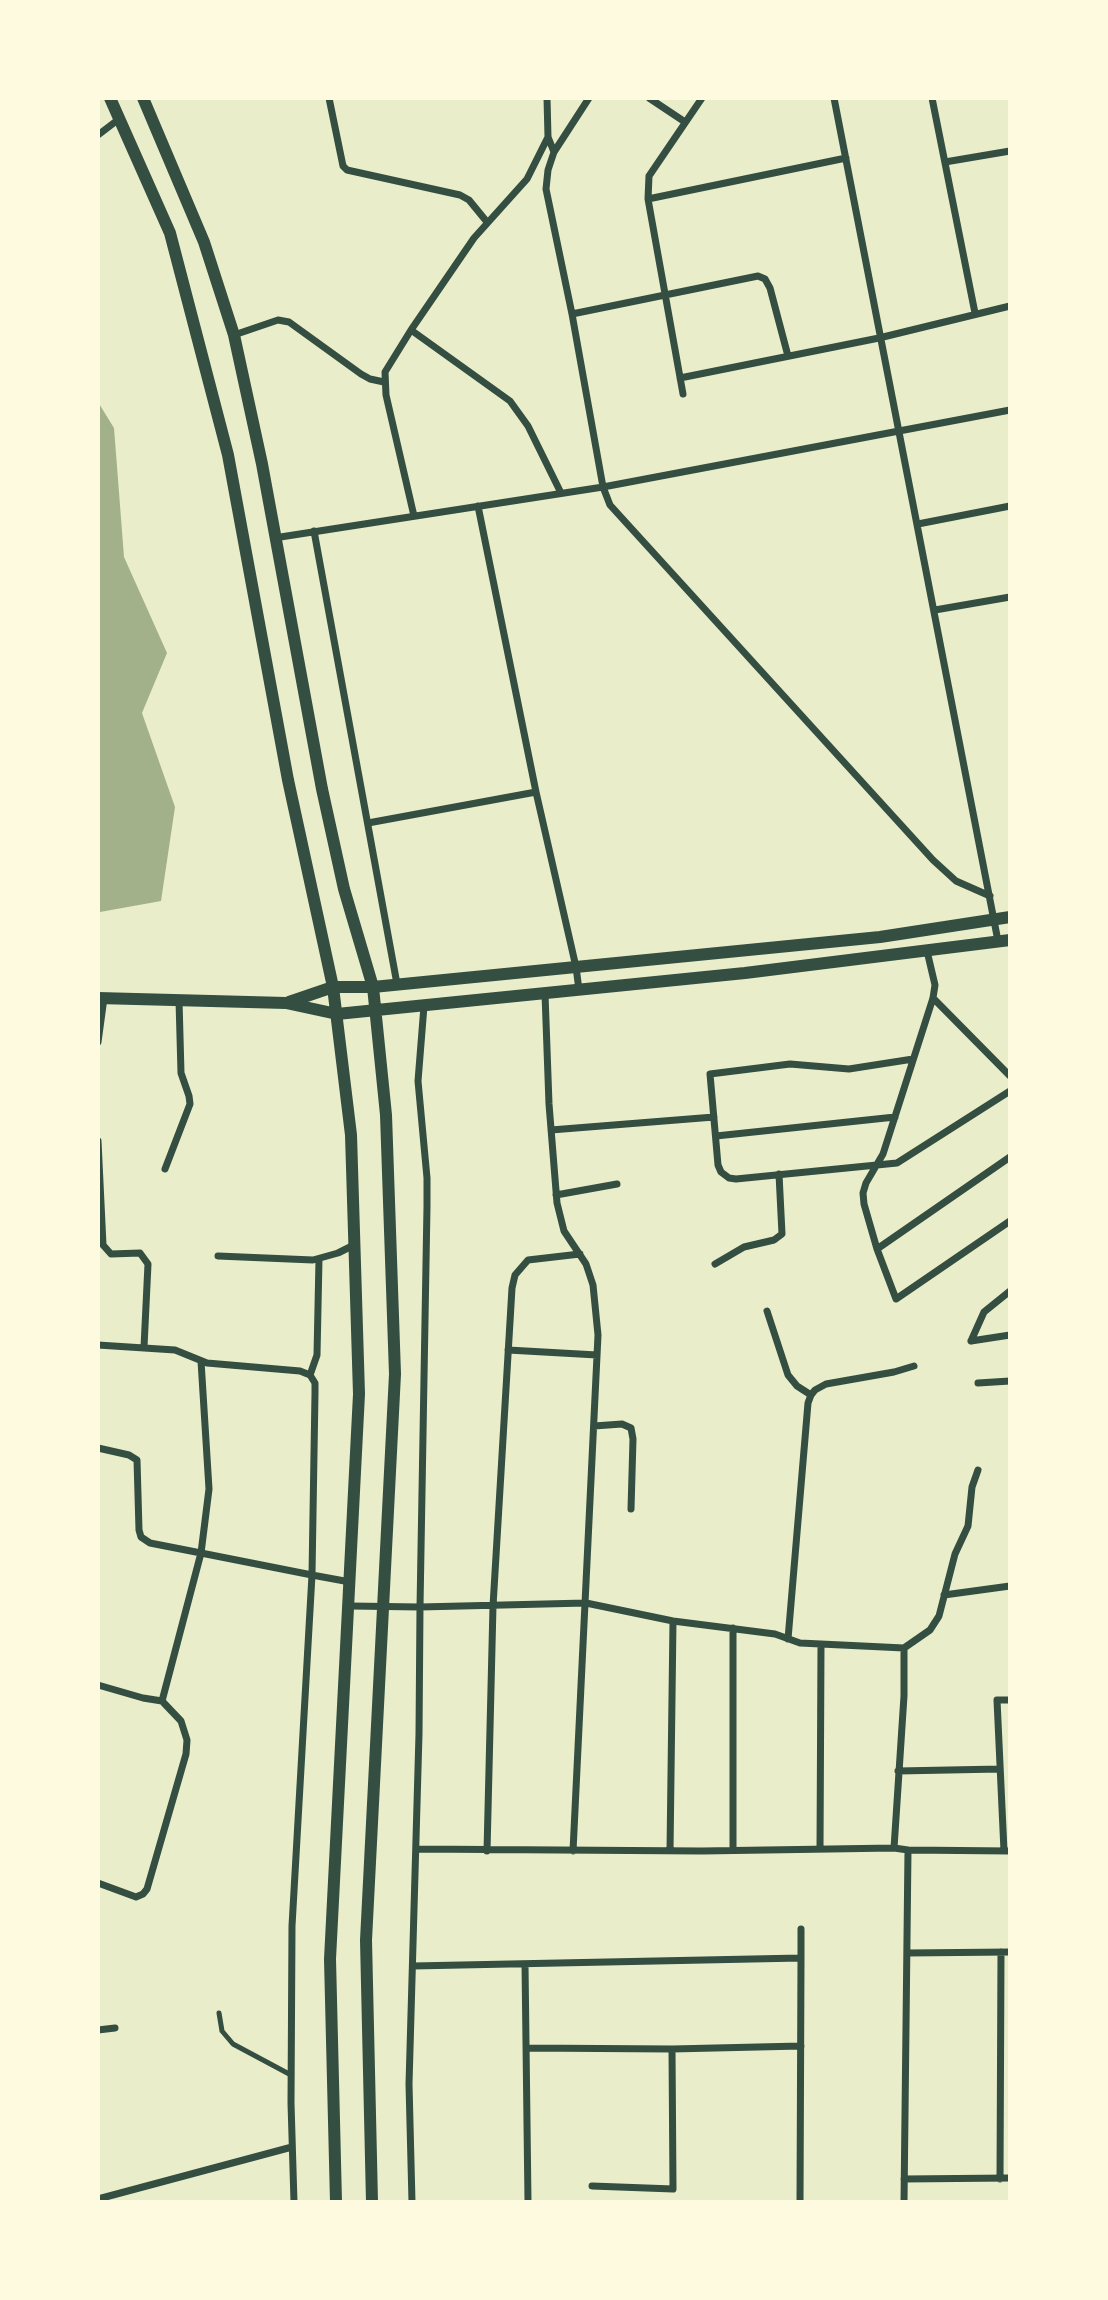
<!DOCTYPE html>
<style>
body{margin:0}
#map{position:relative;width:1108px;height:2300px;overflow:hidden;background:#e9edc9;font-family:Montserrat,sans-serif}
canvas{display:block}
.frame{position:absolute;inset:0;border:100px solid #fefae0;pointer-events:none}
</style>
<div id="map">
<canvas width="1108" height="2300"></canvas>
<div class="frame"></div>
</div>
<script>
const context = document.querySelector('canvas').getContext('2d');
context.lineJoin = 'round';
function paint(path, color) { context.fillStyle = color; context.fill(path, 'evenodd'); }
const toPath = rows => new Path2D(rows.map(r => 'M' + r).join(''));
function trace(path, color, width, dash) { context.strokeStyle = color; context.lineWidth = width; context.lineCap = dash ? 'butt' : 'round'; context.setLineDash(dash || []); context.stroke(path); }
paint(toPath([
 [98,402,114,428,124,557,167,653,142,713,175,807,161,901,100,912,98,911]
]), '#a3b18a');
trace(toPath([
 [219,2013,222,2031,233,2044,291,2075]
]), '#344e41', 5);
trace(toPath([
 [329,98,343,166,347,170,460,195,469,200,487,222],
 [547,98,548,137,554,152],
 [589,98,554,152,548,170,546,189,572,314,603,487,610,505,933,860,956,881,990,896],
 [649,98,685,122],
 [834,98,998,941],
 [932,98,975,313],
 [98,135,119,119],
 [945,162,1010,151],
 [648,199,649,176,702,98],
 [572,314,758,276,765,279,770,288,788,356],
 [411,330,510,401,528,426,561,493],
 [234,335,278,320,289,322,361,374,370,379,384,382],
 [680,378,879,338,1010,306],
 [683,394,648,199,846,158],
 [478,506,536,792,576,967,579,990],
 [414,516,386,395,385,372,411,330,474,238,527,179,548,137],
 [918,524,1010,506],
 [314,531,397,984],
 [274,538,603,487,1010,410],
 [935,610,1010,597],
 [368,823,536,792],
 [927,951,935,985,933,998,883,1154,866,1183,863,1193,864,1204,877,1249,896,1299,1010,1221],
 [545,994,549,1104,557,1203,564,1231,586,1264,593,1285,598,1335,573,1851],
 [933,998,1010,1076],
 [424,1006,418,1081,427,1178,427,1206,420,1607,586,1603,673,1621,775,1634,800,1643,904,1648,904,1696,894,1848,908,1850],
 [98,1042,104,998],
 [913,1059,849,1069,790,1064,710,1074,718,1165,721,1172,729,1178,736,1179,897,1163,1010,1091],
 [551,1130,714,1117],
 [716,1136,895,1117],
 [98,1141,103,1245,111,1254,140,1253,148,1264,144,1347],
 [165,1169,190,1104,189,1096,181,1073,179,1000],
 [556,1195,617,1184],
 [877,1249,1010,1157],
 [218,1256,313,1260,338,1253,354,1245],
 [715,1264,744,1247,774,1240,782,1234,779,1174],
 [767,1311,788,1375,797,1386,811,1395],
 [971,1341,984,1312,1010,1291],
 [971,1341,1010,1335],
 [98,1345,175,1350,207,1363,300,1371,310,1375,315,1383,315,1393,312,1575,350,1582],
 [508,1350,597,1355],
 [310,1375,317,1355,319,1259],
 [978,1383,1010,1381],
 [594,1426,622,1424,631,1428,633,1439,631,1509],
 [98,1448,129,1455,137,1460,139,1530,141,1537,150,1543,201,1553,209,1489,201,1361],
 [944,1595,1010,1586],
 [350,1606,420,1607,419,1734,409,2084,412,2202],
 [788,1639,808,1403,811,1395,815,1390,826,1384,894,1372,914,1366],
 [904,1648,930,1630,939,1616,955,1554,968,1526,972,1487,978,1470],
 [98,1685,143,1698,162,1701,201,1553,312,1575,292,1926,291,2103,294,2202],
 [898,1771,1000,1769],
 [416,1849,702,1851,894,1848],
 [820,1849,821,1645],
 [733,1850,733,1628],
 [487,1851,493,1606,512,1288,515,1275,528,1260,580,1254],
 [670,1851,673,1621],
 [1004,1851,997,1700,1010,1700],
 [98,1883,136,1897,143,1894,147,1889,186,1754,187,1740,181,1721,162,1701],
 [907,1953,1010,1952],
 [525,1964,528,2202],
 [413,1966,801,1958,801,1929],
 [98,2030,115,2028],
 [526,2048,672,2049,801,2046],
 [904,2179,1010,2178],
 [1000,2179,1001,1952],
 [592,2186,673,2189,672,2049],
 [98,2199,292,2147],
 [800,2202,801,1958],
 [904,2202,908,1850,1010,1851]
]), '#344e41', 7);
trace(toPath([
 [110,98,170,233,228,455,288,780,333,987,351,1135,359,1394,330,1959,336,2202],
 [143,98,204,242,234,335,262,464,322,789,344,889,373,987,386,1115,395,1374,366,1940,372,2202],
 [98,998,286,1003,337,1014,745,973,1010,940],
 [289,1002,333,987,373,987,880,937,1010,917]
]), '#344e41', 12);
</script>
